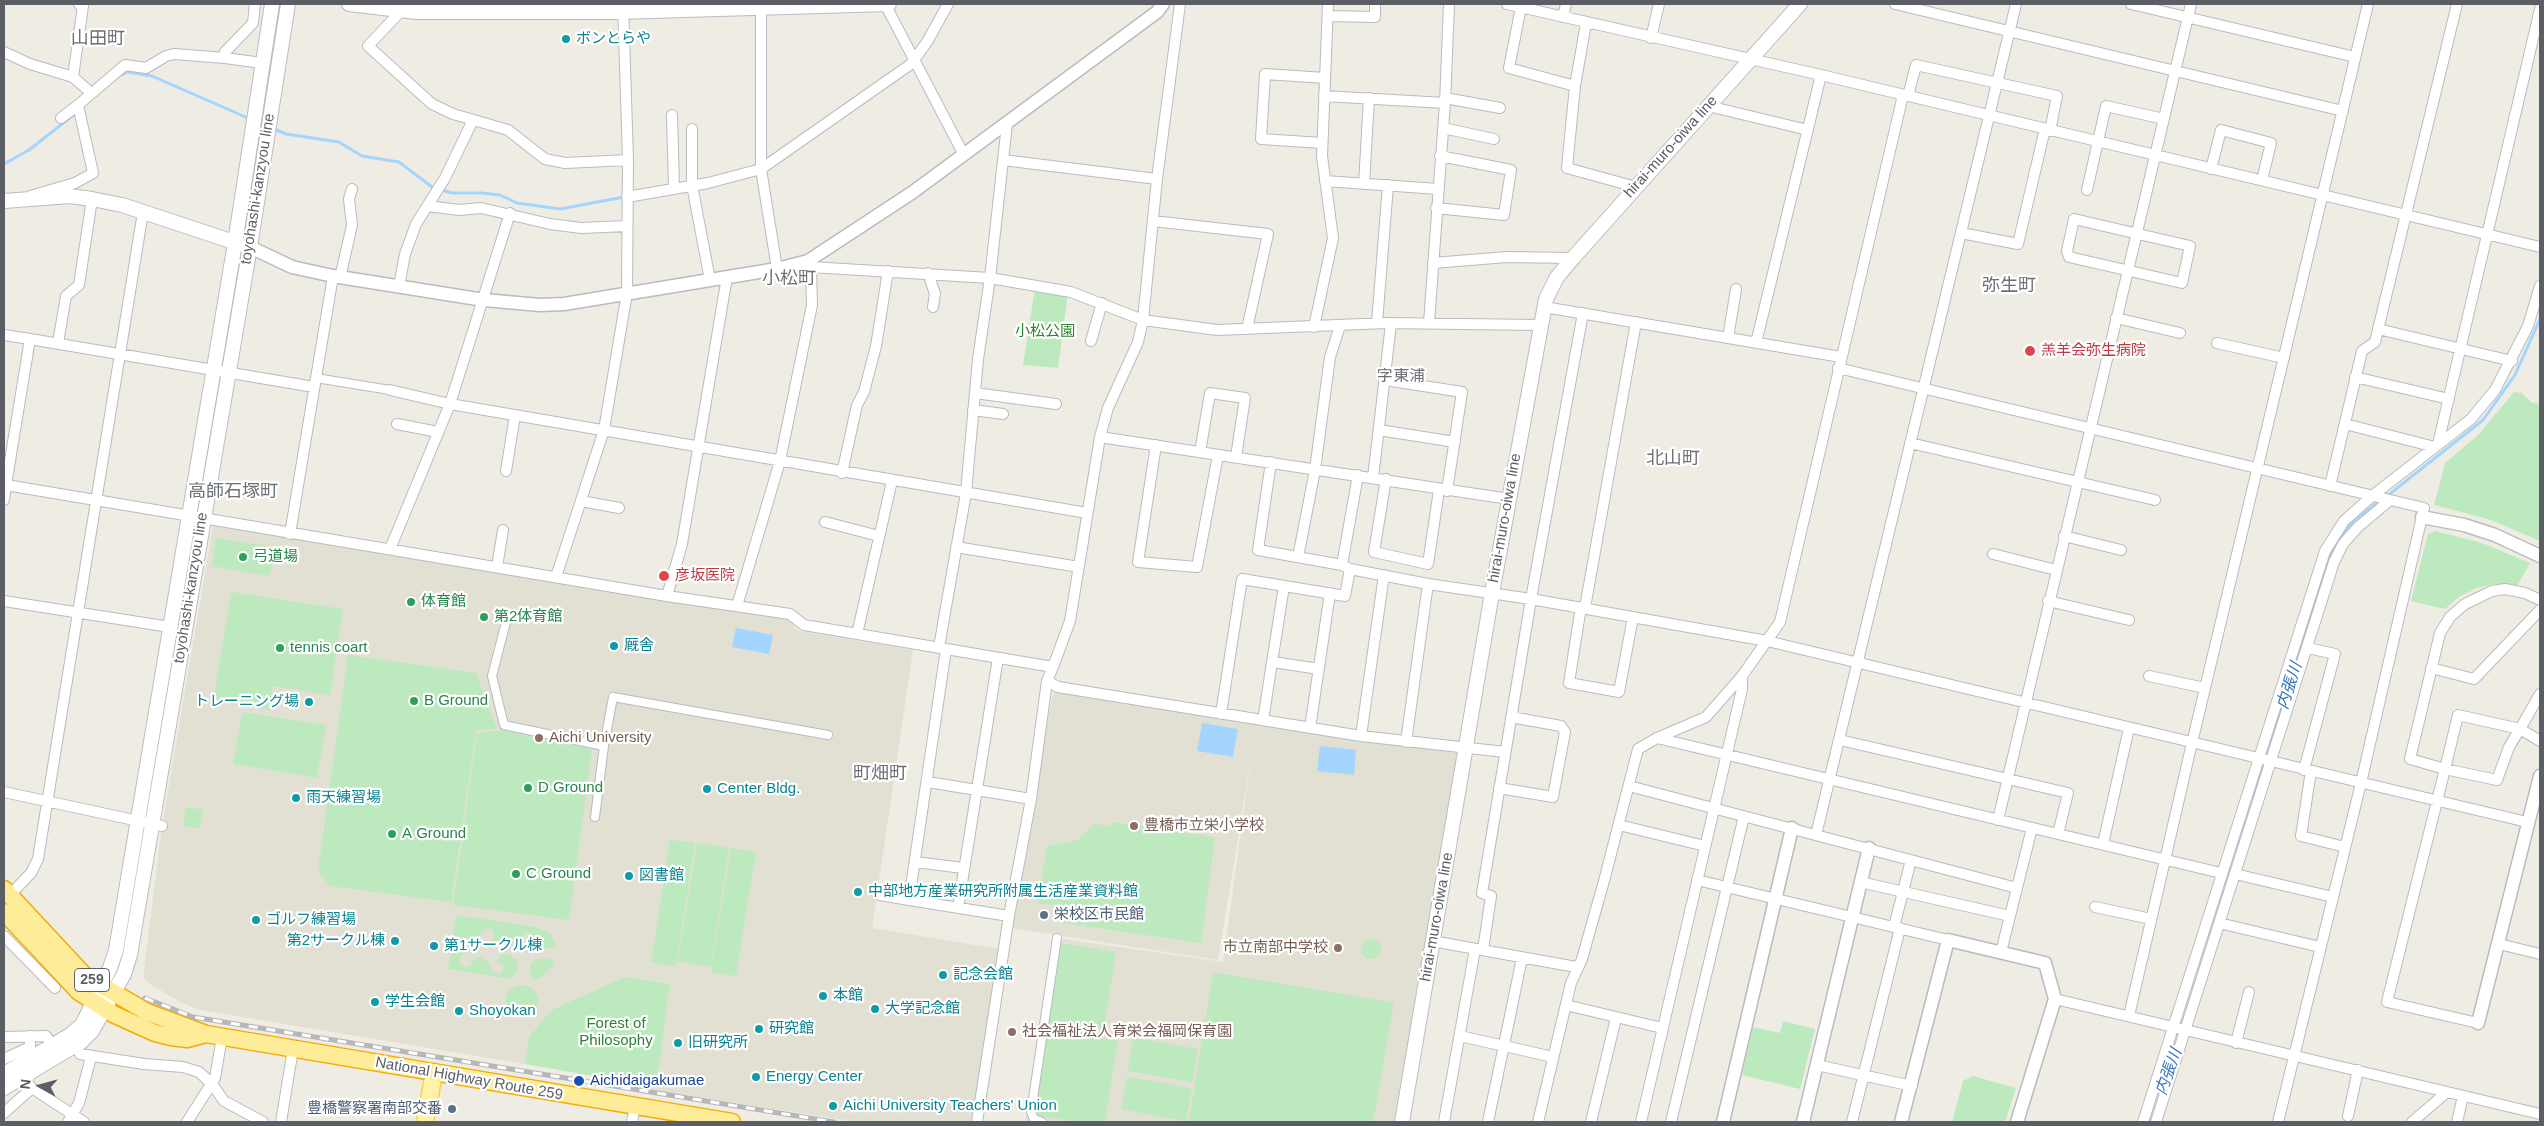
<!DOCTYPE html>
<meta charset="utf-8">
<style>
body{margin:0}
#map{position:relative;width:2544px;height:1126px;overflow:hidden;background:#efede3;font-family:Arial,sans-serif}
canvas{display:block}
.frame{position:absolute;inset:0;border:5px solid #5b5f65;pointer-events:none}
.north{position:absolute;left:15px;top:1061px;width:50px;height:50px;-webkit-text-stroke:4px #fff;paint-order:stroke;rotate:277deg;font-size:14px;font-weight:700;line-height:20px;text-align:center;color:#5b5f65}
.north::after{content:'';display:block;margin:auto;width:18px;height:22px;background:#5b5f65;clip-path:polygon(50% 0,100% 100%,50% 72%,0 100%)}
</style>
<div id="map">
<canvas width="2544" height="1126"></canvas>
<div class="frame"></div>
<div class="north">N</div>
</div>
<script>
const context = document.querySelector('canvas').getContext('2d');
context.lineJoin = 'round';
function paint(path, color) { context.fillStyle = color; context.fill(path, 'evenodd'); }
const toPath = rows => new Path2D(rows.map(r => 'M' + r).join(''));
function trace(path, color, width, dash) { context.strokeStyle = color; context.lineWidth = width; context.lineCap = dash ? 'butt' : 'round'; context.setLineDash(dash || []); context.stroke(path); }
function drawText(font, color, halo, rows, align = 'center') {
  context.font = font + ' Arial,"Noto Sans JP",sans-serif'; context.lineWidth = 4.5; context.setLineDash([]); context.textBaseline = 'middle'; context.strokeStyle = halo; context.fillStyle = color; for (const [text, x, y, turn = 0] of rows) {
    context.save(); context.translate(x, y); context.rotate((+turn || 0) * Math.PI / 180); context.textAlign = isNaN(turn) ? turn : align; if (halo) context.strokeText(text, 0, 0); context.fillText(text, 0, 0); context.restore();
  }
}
paint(toPath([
 [213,526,791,617,794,627,799,631,913,650,872,928,999,949,973,1122,858,1122,626,1086,626,1081,201,1010,182,1003,153,986,143,978,162,826],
 [1055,692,1462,754,1396,1122,1025,1122,1057,938,1223,962,1251,759,1218,960,1011,928,1052,697]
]), '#e2dfd3');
paint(toPath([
 [1035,288,1068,294,1058,368,1023,365],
 [2514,392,2522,393,2531,402,2540,404,2540,541,2488,519,2434,505,2445,463,2478,435],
 [2435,531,2482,543,2530,563,2517,586,2494,584,2477,588,2459,597,2445,609,2411,601,2428,534],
 [216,538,275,547,270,576,212,566],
 [231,592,343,609,330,695,273,686,269,710,213,701],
 [348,655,476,673,497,728,476,731,451,902,330,886,318,871],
 [242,712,326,725,317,778,233,764],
 [500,730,592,749,569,920,453,905,477,733],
 [186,807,203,810,200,828,183,826],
 [1113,822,1215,837,1201,943,1064,923,1065,907,1038,903,1047,846,1079,840,1094,824,1110,826],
 [670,840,695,843,676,966,651,962],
 [697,843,729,848,711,967,678,961],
 [731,848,756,852,736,976,711,972],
 [456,915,535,927,550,933,556,945,540,951,527,950,527,946,532,945,534,939,532,934,527,932,521,939,509,938,495,946,486,946,487,942,492,940,495,936,493,930,488,928,482,931,478,942,465,941,453,935],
 '1361 949a10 10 0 1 1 20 0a10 10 0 1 1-20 0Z',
 [1060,943,1116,952,1102,1038,1118,1041,1105,1122,1080,1122,1032,1115],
 [455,949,468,952,468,954,463,955,460,959,460,963,464,967,470,966,475,959,479,957,488,961,493,973,500,974,503,971,504,966,497,961,501,955,508,954,517,960,517,970,512,979,448,969,451,950],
 [545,958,553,960,553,965,542,977,533,981,530,974,531,963,534,960],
 [1213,972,1394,1003,1373,1122,1189,1122],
 [625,977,670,984,656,1087,525,1064,529,1038,544,1018,554,1009],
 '506 1001a16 16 0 1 1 32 0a16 16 0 1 1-32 0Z',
 [1783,1021,1815,1029,1800,1089,1742,1075,1753,1027,1780,1033],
 [1133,1038,1198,1049,1192,1082,1128,1071],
 [1973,1076,2016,1088,2005,1122,1952,1122,1963,1081],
 [1127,1077,1192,1088,1186,1121,1121,1109]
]), '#bde9be');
paint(toPath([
 [736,628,773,635,769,654,732,647],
 [1202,723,1238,729,1233,757,1197,751],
 [1320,746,1356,750,1354,775,1317,771]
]), '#a3d5ff');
trace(toPath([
 [119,76,128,72,152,76,250,119],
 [272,128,286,134,339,142,362,156,399,162,432,187,452,193,482,193,500,195,517,203,560,209,624,197],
 [4,164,29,150,76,113],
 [2387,496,2483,420,2515,375,2540,319],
 [2254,798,2328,561,2336,543,2350,525,2379,501],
 [2150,1122,2154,1116]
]), '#a3d5ff', 3);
const pedestrian = toPath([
 [316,378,390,390],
 [506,622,492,676,504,725,604,746,595,817],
 [604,746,613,697,828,735],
 [1042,1122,1034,1119,1031,1112,1057,938]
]);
const minor = toPath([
 [79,4,83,6,73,77,90,92],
 [255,4,253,23,225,52,225,58,262,63],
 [761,4,761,169,777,269],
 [885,4,964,155],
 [1507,4,1821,75,2540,247],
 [1895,4,2343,111],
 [2131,4,2355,57],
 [1521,7,1509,68,1575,86],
 [401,11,368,46,432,104,453,114,508,130,545,159,565,163,628,160],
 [1328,16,1375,17,1375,4],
 [1563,17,1566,4],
 [1586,23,1575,86,1567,168,1636,187],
 [1651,38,1659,4],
 [4,52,30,64,73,77],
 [1324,96,1445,103],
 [1908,96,1916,65,2057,96,2050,131],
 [1445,98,1500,108],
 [1708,106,1808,130],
 [672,115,674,189],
 [61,118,78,105],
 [1443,128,1494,139],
 [692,129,692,185,710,280],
 [1322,143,1261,139,1265,74,1325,78],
 [1003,160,1157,179],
 [2211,169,2221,130,2271,143,2262,180],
 [1325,181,1438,189],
 [1364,184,1369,98],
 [2087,190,2106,106,2164,119],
 [30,196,75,183,93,173,78,105,125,65,146,68,166,56,174,54,225,58],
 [627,197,708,183,761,169,911,64,927,42,948,4],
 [427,206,459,210,481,208,550,224,581,228,627,226],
 [1436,208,1504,215,1511,170,1440,156],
 [2074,219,2190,246,2182,283,2069,257,2067,251,2074,219],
 [1153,221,1268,234,1247,329],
 [1961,233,2018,244,2045,129],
 [1433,263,1507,257,1573,258],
 [811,267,990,278,1071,292,1143,320,1217,330,1386,323,1540,325],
 [928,273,935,294,933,307],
 [340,278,352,225,349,199,352,189],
 [399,286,405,254,416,224,445,178,473,120],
 [1544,307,1841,357],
 [2116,318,2180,333],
 [1377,323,1388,185],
 [1429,323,1445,103,1449,4],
 [1314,327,1333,238,1322,156,1328,4],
 [2378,329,2512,361],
 [4,335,30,339],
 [1728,338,1736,289],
 [1091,341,1102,303],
 [58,343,66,296,79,285,92,199],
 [1756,343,1821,75],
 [2217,343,2284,358],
 [1838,368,2424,508,2361,783,2278,1122],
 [2355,377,2449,399],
 [1385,380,1462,392,1447,491],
 [390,390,450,404,1087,513],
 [975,393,1056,404],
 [973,410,1003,414],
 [397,424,438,432],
 [2345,424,2435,447],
 [1379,430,1455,442],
 [1100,437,1509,499],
 [1910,443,2155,500],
 [2438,444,2540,9],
 [1156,445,1138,562,1197,567,1218,455],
 [1200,452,1210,393,1245,398,1236,457],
 [1271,462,1258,550,1342,565,1358,475],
 [506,471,515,415],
 [842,473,857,405,864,392,876,346,888,271],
 [1373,478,1391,324],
 [1386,479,1374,552,1428,564,1439,490],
 [4,484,6,485,30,339,314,387],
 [2330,486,2362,351,2375,342,2457,4],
 [4,500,6,485,667,596,790,614,804,625,1053,667,1047,681,1058,687,1361,736,1505,752],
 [581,501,619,508],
 [825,522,879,536],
 [290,534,333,276],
 [2064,536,2121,550],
 [956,547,1079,567],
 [390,549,450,404,510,213],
 [1993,554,2056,570],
 [1298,557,1315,470,1330,357,1340,326],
 [1342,565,1350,569,1428,584,1531,599,1767,641,2527,822],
 [497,567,503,530],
 [556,577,604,430,627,293,628,160,623,4],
 [667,596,682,544,727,277],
 [4,601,170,627],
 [2048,601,2129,620],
 [737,606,780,461,812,305,811,267,809,263],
 [1633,617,1619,692,1569,683,1580,613,1586,602,1636,322],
 [857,634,892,481],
 [939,647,966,493,978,359,990,278,1007,124],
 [946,649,909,900,1009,916],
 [1273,662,1319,669],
 [1053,667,1070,621,1100,437,1108,408,1138,342,1143,320,1157,179,1180,4],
 [2431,668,2474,679,2540,610],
 [2149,676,2205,688],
 [2540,694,2520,729,2540,741],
 [1221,714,1242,579,1345,596,1350,569],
 [2458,715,2520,729,2509,747,2497,780,2445,769,2458,715],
 [1263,720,1284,586],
 [1310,728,1330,593],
 [1361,736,1384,575],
 [1657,738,2221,873],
 [1840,740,2068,793,2058,834],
 [1406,742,1428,584],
 [2304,770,2335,654,2308,648],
 [2311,771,2301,836,2345,847],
 [928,782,1031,799],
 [1629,786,2017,888],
 [1499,788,1553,797,1565,732,1561,726,1511,717],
 [4,792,162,826],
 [1998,820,2191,4],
 [1619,825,1705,846],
 [1816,835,2016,4],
 [2103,844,2129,728],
 [915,862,963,868],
 [2235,874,2333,897],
 [1697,880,1948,940],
 [1860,882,2010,916],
 [10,895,31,873,38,859,143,212],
 [880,895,909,900],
 [2095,907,2151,919],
 [958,908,998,658],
 [2219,923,2320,947],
 [1894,927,1911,860],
 [4,936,55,988],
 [1432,941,1576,967],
 [2499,944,2540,954],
 [1483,950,1491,896,1482,893,1531,599,1583,313],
 [2001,952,2032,828],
 [2055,999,2540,1114],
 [1566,1005,1662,1028],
 [2129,1016,2192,743,2368,4],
 [2478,1023,2387,1002,2445,769,2410,759,2440,633,2450,617,2465,604,2492,591,2505,589,2525,593,2540,600],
 [1460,1036,1553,1057],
 [4,1037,46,1036,53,1046],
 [2236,1043,2249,992],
 [80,1054,144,1064,183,1067,199,1072,212,1084,224,1101,263,1122],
 [4,1059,30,1047,30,1036],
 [1817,1065,1912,1086],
 [22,1077,32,1088,84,1122],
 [4,1113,32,1088],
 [2348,1116,2358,1070],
 [68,1122,79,1103,91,1057],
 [187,1122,215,1078,222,1037],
 [281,1122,293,1049],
 [632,1122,635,1106],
 [977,1122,1009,916,1031,799,1047,681],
 [1444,1122,1475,949],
 [1488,1122,1522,958],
 [1538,1122,1571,983,1582,959,1604,881,1638,749,1657,738,1706,717,1742,676,1780,622,1903,95],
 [1591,1122,1616,1018],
 [1641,1122,1742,689,1742,676],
 [1671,1122,1744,816],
 [1852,1122,1900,928],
 [2143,1122,2325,551,2344,521,2372,496,2471,419,2495,390,2528,326,2540,286],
 [2156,1122,2334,562,2343,544,2358,527,2389,501],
 [2412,1122,2447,1092],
 [2457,1122,2463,1096]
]);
const tertiary = toPath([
 [250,247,292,267,333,276,484,300,540,305,564,304,777,269,808,261,913,192,1157,12,1163,4],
 [2422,517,2464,525,2495,535,2540,556],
 [2478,1023,2540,776],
 [1723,1122,1792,828],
 [1803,1122,1869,848],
 [1901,1122,1948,940,2045,963,2055,999,2017,1122]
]);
const secondary = toPath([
 [349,4,417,12,617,12,889,4],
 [4,201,70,196,92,199,122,205,243,245],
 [4,1074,70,1035,82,1025,110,968,116,950,235,243,272,4],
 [4,1088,81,1042,92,1031,124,974,130,955,250,247,288,4],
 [1402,1122,1492,593,1546,299,1557,277,1573,258,1800,4]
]);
const primary = toPath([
 [425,1122,434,1073]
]);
const trunk = toPath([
 [4,889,85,976,147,1012,206,1034,732,1122],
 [4,912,79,992,113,1014,155,1033,171,1037,187,1039,206,1034]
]);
trace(pedestrian, '#b8bbc0', 10);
trace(minor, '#b8bbc0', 12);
trace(tertiary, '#b8bbc0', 15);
trace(secondary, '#b8bcc3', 16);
trace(primary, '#ffd04c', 19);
trace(trunk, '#f2ab00', 19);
trace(pedestrian, '#fff', 8);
trace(minor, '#fff', 10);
trace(tertiary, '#fff', 12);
trace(secondary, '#fff', 14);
trace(primary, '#fff3a8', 16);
trace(trunk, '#ffec99', 16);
const rail = toPath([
 [145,998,193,1017,834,1122]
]);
trace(rail, '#b6b7b8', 5);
trace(rail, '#fff', 3, [9]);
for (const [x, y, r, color] of [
 [566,39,5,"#0f9aa8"],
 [2030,351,6,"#e0444e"],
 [243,557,5,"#2e9e5b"],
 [664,576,6,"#e0444e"],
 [411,602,5,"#2e9e5b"],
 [484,617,5,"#2e9e5b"],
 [614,646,5,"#0f9aa8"],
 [280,648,5,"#2e9e5b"],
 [414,701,5,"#2e9e5b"],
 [309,702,5,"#0f9aa8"],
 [539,738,5,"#8d6e63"],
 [528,788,5,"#2e9e5b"],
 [707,789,5,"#0f9aa8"],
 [296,798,5,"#0f9aa8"],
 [1134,826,5,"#8d6e63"],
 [392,834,5,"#2e9e5b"],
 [516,874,5,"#2e9e5b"],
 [629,876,5,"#0f9aa8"],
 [858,892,5,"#0f9aa8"],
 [1044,915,5,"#5c6f8a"],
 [256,920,5,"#0f9aa8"],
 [395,941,5,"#0f9aa8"],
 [434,946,5,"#0f9aa8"],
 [1338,948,5,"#8d6e63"],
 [943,975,5,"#0f9aa8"],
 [823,996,5,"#0f9aa8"],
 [375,1002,5,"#0f9aa8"],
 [875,1009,5,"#0f9aa8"],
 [459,1011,5,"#0f9aa8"],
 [759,1029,5,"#0f9aa8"],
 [1012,1032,5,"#8d6e63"],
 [678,1043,5,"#0f9aa8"],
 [756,1077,5,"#0f9aa8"],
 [579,1081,6,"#1a4fb4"],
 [833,1106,5,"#0f9aa8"],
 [452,1109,5,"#5c6f8a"]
]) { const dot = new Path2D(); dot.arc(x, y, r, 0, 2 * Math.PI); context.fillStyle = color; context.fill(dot); trace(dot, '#fff', 2); }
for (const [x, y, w] of [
 [92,980,35]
]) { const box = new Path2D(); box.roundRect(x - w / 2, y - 11.5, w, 23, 4); context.fillStyle = '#fff'; context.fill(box); trace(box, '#5b5f65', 1); }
drawText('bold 14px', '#5b5f65', null, [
 ["259",92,980]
]);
drawText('15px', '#0d838f', '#fff', [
 ["ボンとらや",576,39],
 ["厩舎",624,646],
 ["トレーニング場",299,702,"right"],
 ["Center Bldg.",717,789],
 ["雨天練習場",306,798],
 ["図書館",639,876],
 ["中部地方産業研究所附属生活産業資料館",868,892],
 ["ゴルフ練習場",266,920],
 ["第2サークル棟",385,941,"right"],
 ["第1サークル棟",444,946],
 ["記念会館",953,975],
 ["本館",833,996],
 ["学生会館",385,1002],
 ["大学記念館",885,1009],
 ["Shoyokan",469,1011],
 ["研究館",769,1029],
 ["旧研究所",688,1043],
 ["Energy Center",766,1077],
 ["Aichi University Teachers' Union",843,1106]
], 'left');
drawText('15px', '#5b5f65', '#fff', [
 ["hirai-muro-oiwa line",1671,147,-48],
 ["toyohashi-kanzyou line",258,189,-81],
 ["hirai-muro-oiwa line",1505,518,-80],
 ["toyohashi-kanzyou line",191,588,-81],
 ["hirai-muro-oiwa line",1437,917,-80],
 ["National Highway Route 259",469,1079,10]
]);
drawText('15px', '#2c8331', '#fff', [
 ["小松公園",1045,332],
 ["Forest of",616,1024],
 ["Philosophy",616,1041]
]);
drawText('15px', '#be3a42', '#fff', [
 ["羔羊会弥生病院",2041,351],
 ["彦坂医院",675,576]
], 'left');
drawText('15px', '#27864d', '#fff', [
 ["弓道場",253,557],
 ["体育館",421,602],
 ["第2体育館",494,617],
 ["tennis coart",290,648],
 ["B Ground",424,701],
 ["D Ground",538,788],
 ["A Ground",402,834],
 ["C Ground",526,874]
], 'left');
drawText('15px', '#785e54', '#fff', [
 ["Aichi University",549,738],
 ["豊橋市立栄小学校",1144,826],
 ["市立南部中学校",1328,948,"right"],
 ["社会福祉法人育栄会福岡保育園",1022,1032]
], 'left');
drawText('15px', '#4e5e75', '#fff', [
 ["栄校区市民館",1054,915],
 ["豊橋警察署南部交番",442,1109,"right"]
], 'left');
drawText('15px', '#164399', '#fff', [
 ["Aichidaigakumae",590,1081]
], 'left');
drawText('16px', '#6c7177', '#fff', [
 ["字東浦",1401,377]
]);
drawText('italic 16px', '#3674bb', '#fff', [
 ["内張川",2290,686,-72],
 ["内張川",2169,1072,-70]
]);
drawText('18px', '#6c7177', '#fff', [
 ["山田町",98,39],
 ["小松町",789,279],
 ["弥生町",2009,286],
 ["北山町",1673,459],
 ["高師石塚町",233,492],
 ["町畑町",880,774]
]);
</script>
